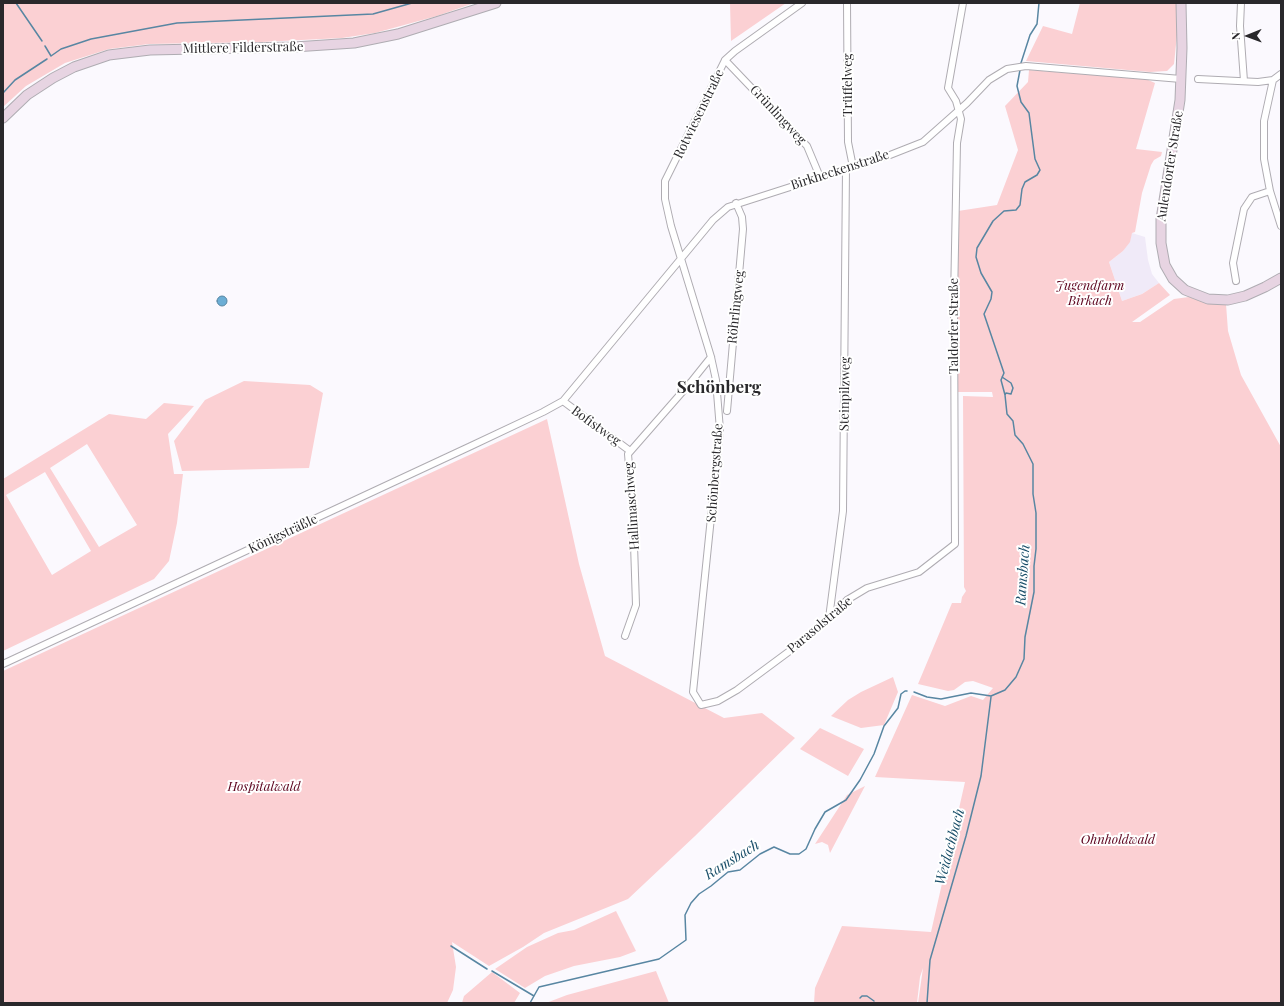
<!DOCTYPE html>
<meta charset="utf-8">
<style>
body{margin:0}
#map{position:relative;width:1284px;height:1006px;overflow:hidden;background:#fbf9fe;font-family:"Playfair Display",serif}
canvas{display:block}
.frame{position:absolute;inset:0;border:4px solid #29282b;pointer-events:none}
.north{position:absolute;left:1228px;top:16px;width:40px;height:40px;-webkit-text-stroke:3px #fff;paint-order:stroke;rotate:269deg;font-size:11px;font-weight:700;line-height:16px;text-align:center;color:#29282b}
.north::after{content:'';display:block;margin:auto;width:14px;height:18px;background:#29282b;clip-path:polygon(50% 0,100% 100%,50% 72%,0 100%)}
</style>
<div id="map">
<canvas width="1284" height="1006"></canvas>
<div class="frame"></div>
<div class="north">N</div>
</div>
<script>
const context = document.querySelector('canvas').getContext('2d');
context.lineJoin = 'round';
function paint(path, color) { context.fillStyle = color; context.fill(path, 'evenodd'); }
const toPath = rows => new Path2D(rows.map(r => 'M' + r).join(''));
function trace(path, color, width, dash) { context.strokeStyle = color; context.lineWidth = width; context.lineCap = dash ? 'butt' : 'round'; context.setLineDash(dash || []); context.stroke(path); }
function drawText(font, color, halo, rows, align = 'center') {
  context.font = font + ' "Playfair Display",serif'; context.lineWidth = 4; context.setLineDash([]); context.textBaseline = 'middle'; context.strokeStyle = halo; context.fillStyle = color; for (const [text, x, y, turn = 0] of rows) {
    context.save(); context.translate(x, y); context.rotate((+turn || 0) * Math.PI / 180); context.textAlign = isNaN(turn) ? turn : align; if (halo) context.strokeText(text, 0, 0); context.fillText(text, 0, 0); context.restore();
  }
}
paint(toPath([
 [1132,233,1145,237,1148,260,1152,274,1159,283,1142,294,1122,301,1109,262,1123,251]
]), '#f0eaf8');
paint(toPath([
 [3,3,474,3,437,16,375,33,342,38,261,42,149,44,109,49,65,63,26,86,3,107],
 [730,3,786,3,731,41],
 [1080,3,1177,3,1178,25,1174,64,1167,71,1150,72,1026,61,1043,26,1072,34],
 [1029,70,1146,79,1155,83,1136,149,1162,152,1161,156,1154,160,1151,165,1142,193,1135,232,1132,233,1130,242,1123,251,1109,262,1122,301,1142,294,1159,283,1170,295,1132,322,1140,322,1174,299,1189,297,1207,303,1226,304,1228,331,1241,375,1281,447,1281,1003,918,1003,923,968,920,977,917,1003,814,1003,815,988,842,926,931,932,965,782,875,777,912,695,945,706,971,696,983,700,993,688,973,681,965,682,954,690,948,691,918,684,952,603,961,603,962,597,966,591,964,587,963,396,993,397,992,392,958,392,958,211,997,205,1018,150,1005,106,1028,82],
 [244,381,310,385,323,393,309,468,182,471,174,441,205,400],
 [164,403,194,406,168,434,174,474,183,474,177,523,169,561,154,579,3,651,3,479,109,414,146,419],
 [87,444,137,525,99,547,50,468],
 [45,472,91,551,52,575,6,495],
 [547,419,579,564,605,656,724,718,762,713,795,738,695,836,628,899,544,933,523,947,489,966,452,942,456,967,453,990,447,1003,3,1003,3,671],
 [893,677,898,692,884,725,861,728,831,716,848,700,861,692],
 [820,728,864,749,848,776,800,749],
 [865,786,830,853,828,845,822,842,815,844,847,795],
 [616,911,636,951,620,957,574,966,545,976,525,988,495,969,527,947,558,933,574,930],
 [656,971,669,1003,546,1003,567,995],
 [492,972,520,993,514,1003,462,1003,464,996]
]), '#fbd0d3');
const water = toPath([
 '217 301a5 5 0 1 1 10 0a5 5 0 1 1-10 0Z'
]);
paint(water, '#6caed5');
trace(water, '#5886a2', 1);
trace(toPath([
 [16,3,42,41],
 [45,46,51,56,61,49,91,39,177,23,373,14,412,3],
 [1020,66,1030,35,1037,24,1039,3],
 [3,93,15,80,47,59],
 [1002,377,1011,383,1013,388,1011,394,1006,393,1005,395],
 [914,692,927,697,941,699,971,693,991,696,1005,690,1016,677,1024,659,1025,637,1034,592,1034,566,1036,549,1036,513,1033,494,1033,464,1023,444,1015,435,1013,421,1007,414,1005,395,1001,380,1004,373,984,314,991,299,992,292,981,273,976,257,977,248,993,221,1004,211,1016,210,1020,205,1022,189,1025,182,1037,175,1040,170,1035,159,1029,113,1021,102,1017,86,1020,70],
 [451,946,487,969],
 [492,971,534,996],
 [860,998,862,996,867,996,874,1001],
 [530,1003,539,987,659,959,686,940,685,915,691,903,699,894,711,886,728,872,740,870,760,854,774,847,790,854,799,854,806,849,815,829,825,812,846,800,860,780,874,754,884,726,898,708,901,694,905,691,907,691],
 [927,1003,930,960,966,836,981,776,991,697]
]), '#5886a2', 1.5);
const street = toPath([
 [802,3,735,51,725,60,665,181,665,199,671,226,711,357,716,380,720,430,693,692,701,705,718,701,737,690,791,650,828,619,847,600,867,588,919,572,955,544,954,300,957,143,961,119,956,101,948,88,963,3],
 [847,3,848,142,853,167],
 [1241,3,1240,26,1244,81],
 [725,60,807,146,820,177],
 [1198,79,1258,82,1273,80,1281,74],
 [1273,80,1264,121,1264,159,1270,191,1281,226],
 [1236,281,1233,263,1244,209,1252,197,1270,191],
 [563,401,630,451],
 [727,411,743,229,742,217,736,203],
 [829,618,843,511,846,168],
 [625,636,636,605,633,514,628,454,691,382,711,357],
 [3,664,471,446,543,412,563,401,713,220,728,207,890,155,923,142,967,103,989,80,1007,69,1026,66,1181,79]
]);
const secondary = toPath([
 [1181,3,1182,48,1180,100,1161,219,1161,243,1165,265,1173,279,1185,290,1208,299,1228,300,1245,296,1265,287,1281,278],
 [3,118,27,95,53,78,74,67,109,55,150,50,294,47,354,43,398,34,496,3]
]);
trace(street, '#afacb2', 8);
trace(secondary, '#afacb2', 11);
trace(street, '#fff', 6);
trace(secondary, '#e7d4e2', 9);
drawText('13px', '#29282b', '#fff', [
 ["Mittlere Filderstraße",243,48,-1],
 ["Trüffelweg",848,85,-90],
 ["Rotwiesenstraße",699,114,-64],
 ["Grünlingweg",778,115,47],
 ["Aulendorfer Straße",1170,166,-81],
 ["Birkheckenstraße",840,170,-18],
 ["Röhrlingweg",736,307,-84],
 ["Taldorfer Straße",954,326,-90],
 ["Steinpilzweg",845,394,-89],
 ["Bofistweg",596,426,36],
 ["Schönbergstraße",715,473,-86],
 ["Hallimaschweg",632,506,-94],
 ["Königsträßle",283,534,-25],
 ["Parasolstraße",820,625,-40]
]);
drawText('italic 13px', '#5c031d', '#fff', [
 ["Jugendfarm",1090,286],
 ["Birkach",1090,301],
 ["Hospitalwald",264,787],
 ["Ohnholdwald",1118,840]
]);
drawText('italic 14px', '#184d68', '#fff', [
 ["Ramsbach",1023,575,-86],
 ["Weidachbach",950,847,-75],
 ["Ramsbach",732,860,-32]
]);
drawText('bold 17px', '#29282b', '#fff', [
 ["Schönberg",719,388]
]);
</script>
